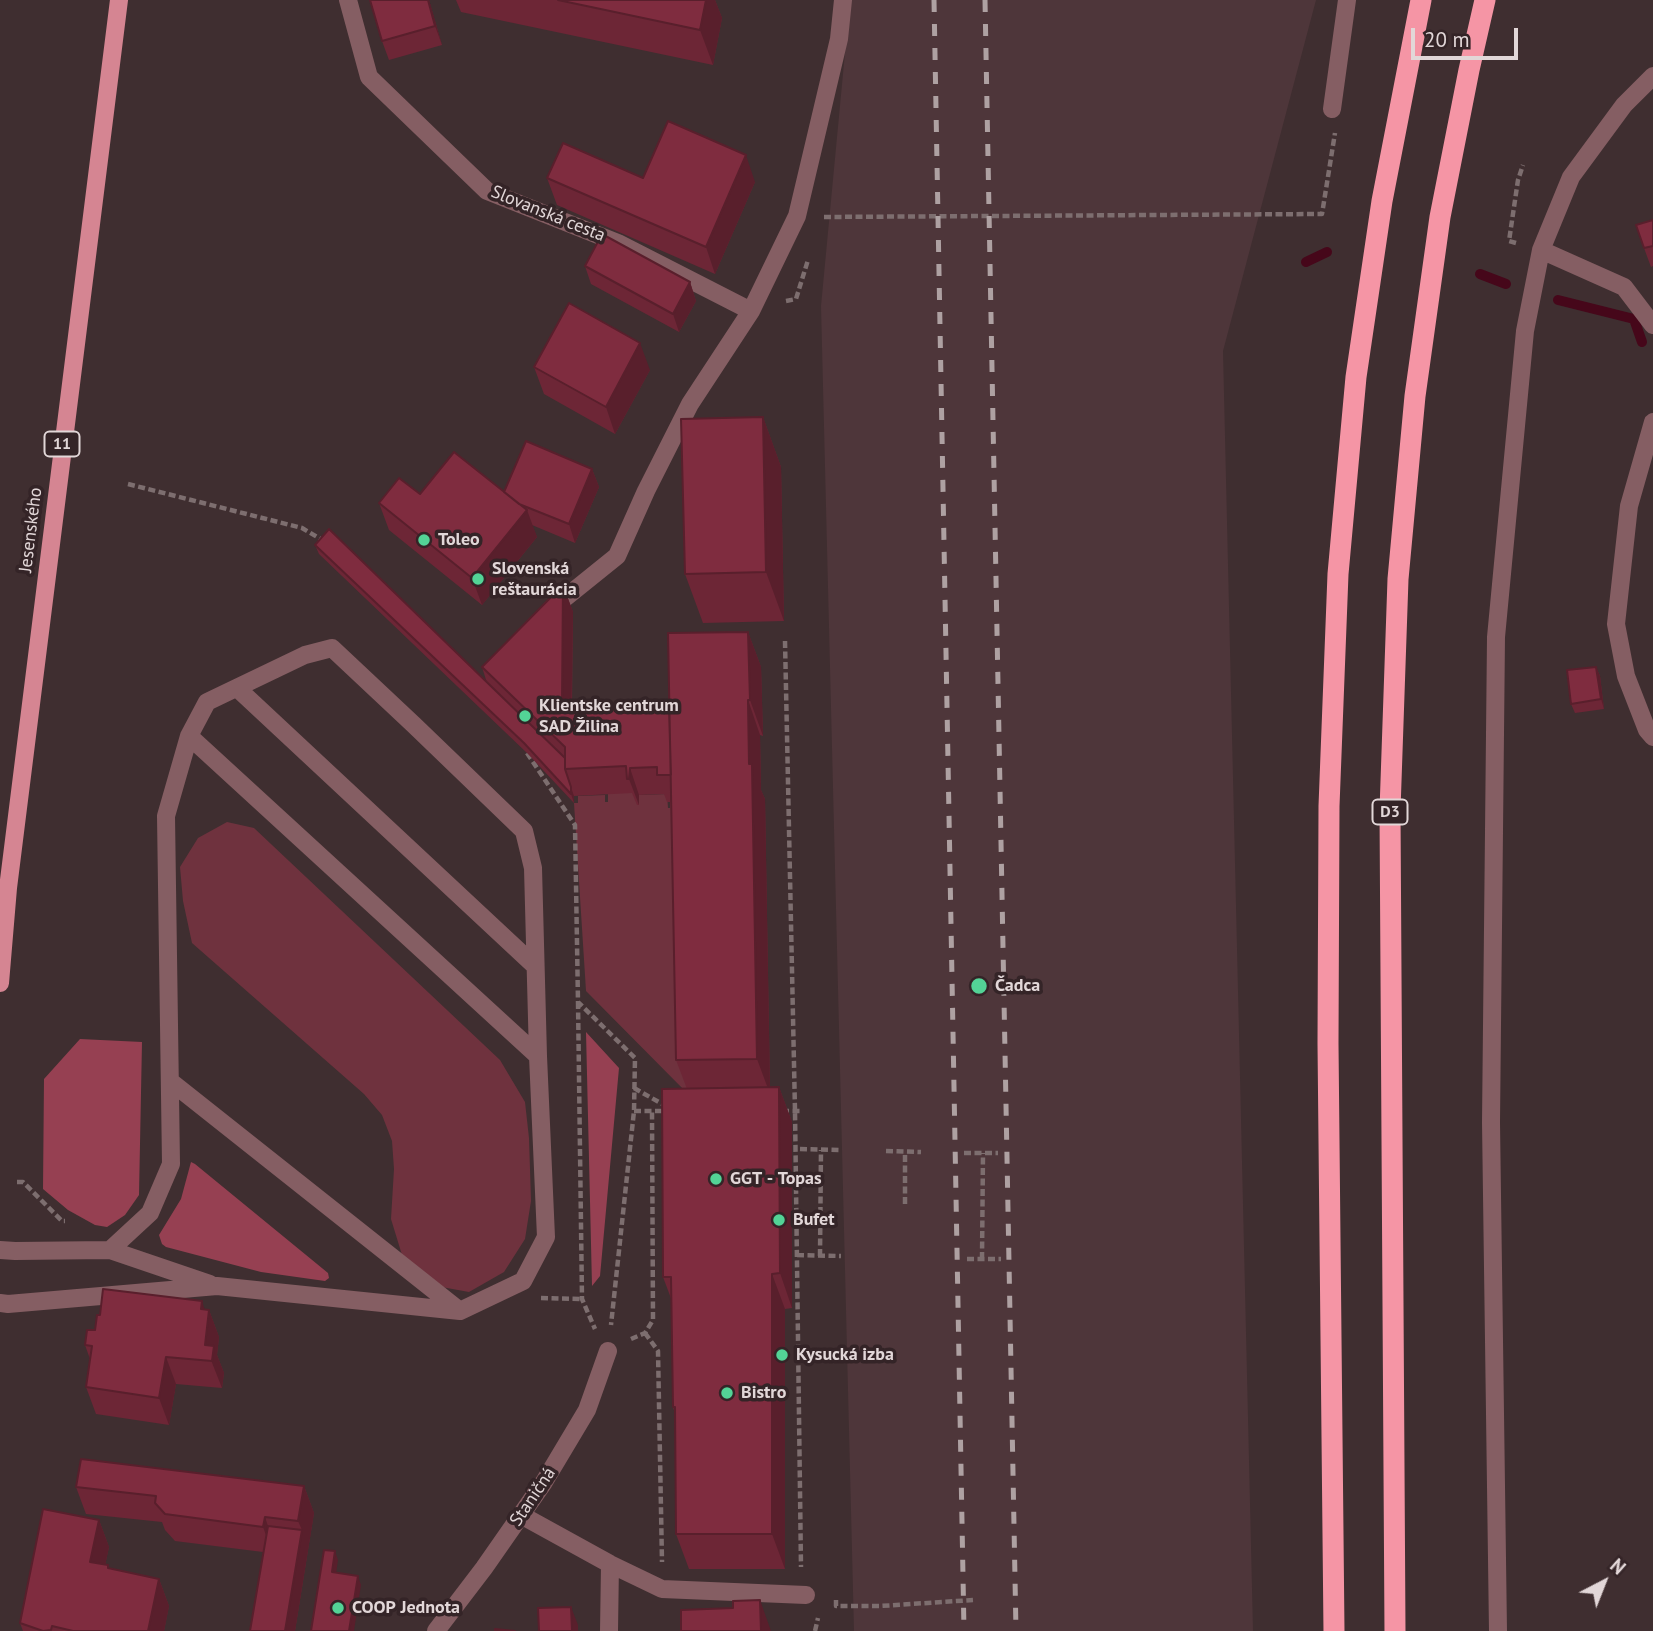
<!DOCTYPE html>
<meta charset="utf-8">
<style>
body{margin:0}
#map{position:relative;width:1653px;height:1631px;overflow:hidden;background:#3f2e30;font-family:"PT Sans",sans-serif}
canvas{display:block}
.north{position:absolute;left:1569px;top:1547px;width:70px;height:70px;-webkit-text-stroke:5px #342427;paint-order:stroke;rotate:42deg;font-size:19px;font-weight:700;line-height:28px;text-align:center;color:#e2d7d8}
.north::after{content:'';display:block;margin:auto;width:24px;height:32px;background:#e2d7d8;clip-path:polygon(50% 0,100% 100%,50% 72%,0 100%)}
.scale{position:absolute;left:1411px;top:28px;width:107px;height:32px;box-sizing:border-box;border:4px solid #e2d7d8;border-top:0;padding-left:9px;font-size:21px;line-height:24px;white-space:nowrap;color:#e2d7d8;-webkit-text-stroke:5px #342427;paint-order:stroke}
</style>
<div id="map">
<canvas width="1653" height="1631"></canvas>
<div class="north">N</div>
<div class="scale">20 m</div>
</div>
<script>
const context = document.querySelector('canvas').getContext('2d');
context.lineJoin = 'round';
function paint(path, color) { context.fillStyle = color; context.fill(path, 'evenodd'); }
const toPath = rows => new Path2D(rows.map(r => 'M' + r).join(''));
function trace(path, color, width, dash) { context.strokeStyle = color; context.lineWidth = width; context.lineCap = dash ? 'butt' : 'round'; context.setLineDash(dash || []); context.stroke(path); }
function drawText(font, color, halo, rows, align = 'center') {
  context.font = font + ' "PT Sans",sans-serif'; context.lineWidth = 7; context.setLineDash([]); context.textBaseline = 'middle'; context.strokeStyle = halo; context.fillStyle = color; for (const [text, x, y, turn = 0] of rows) {
    context.save(); context.translate(x, y); context.rotate((+turn || 0) * Math.PI / 180); context.textAlign = isNaN(turn) ? turn : align; if (halo) context.strokeText(text, 0, 0); context.fillText(text, 0, 0); context.restore();
  }
}
paint(toPath([
 [850,0,1316,0,1223,351,1253,1631,854,1631,821,306]
]), '#4e363a');
paint(toPath([
 [608,793,636,793,639,802,639,795,667,794,668,808,670,808,670,802,684,802,689,1095,586,991,574,803,578,803,578,796,605,795,605,802,608,802],
 [227,822,254,828,500,1060,525,1102,529,1138,531,1201,525,1239,504,1272,469,1292,436,1286,402,1255,391,1219,394,1169,392,1141,382,1115,364,1094,192,943,183,901,180,867,198,838]
]), '#6f323e');
paint(toPath([
 [586,1032,619,1068,600,1276,592,1286],
 [80,1039,142,1042,139,1195,125,1215,107,1227,95,1225,68,1210,43,1189,44,1079],
 [191,1162,195,1164,328,1273,329,1278,325,1281,261,1272,166,1247,162,1244,159,1235,181,1199]
]), '#964052');
trace(toPath([
 [1306,262,1327,252],
 [1480,274,1506,284],
 [1558,300,1634,319,1642,342]
]), '#46071a', 10);
trace(toPath([
 [824,217,1322,214,1335,133],
 [1516,243,1509,241,1518,180,1523,165],
 [786,301,796,299,808,260],
 [128,484,302,528,324,541],
 [785,641,795,1111,801,1567],
 [527,753,575,825,578,1002,635,1058,634,1111,611,1325],
 [578,1002,582,1299,595,1329],
 [634,1088,664,1105],
 [634,1111,665,1111],
 [782,1111,800,1111],
 [800,1149,839,1150],
 [886,1151,921,1152],
 [964,1153,998,1153],
 [17,1182,23,1182,62,1221,65,1221],
 [905,1204,905,1152],
 [797,1255,841,1256],
 [820,1256,821,1150],
 [967,1259,1001,1259],
 [982,1259,983,1153],
 [541,1298,582,1299],
 [645,1333,658,1351,662,1562],
 [631,1339,645,1333,653,1320,652,1111],
 [836,1600,836,1606,880,1606,973,1600],
 [815,1631,818,1618]
]), '#7d6e6f', 4.5, [7, 3.5]);
trace(toPath([
 [348,0,369,77,487,191,618,243,751,311],
 [1332,109,1347,0],
 [1541,250,1624,287,1653,325],
 [1653,422,1629,506,1616,624,1626,676,1647,730,1653,737],
 [550,610,617,556,646,491,690,404,751,311,797,216,839,39,843,0],
 [237,688,535,966],
 [189,736,538,1056],
 [170,1081,460,1311],
 [0,1250,15,1251,110,1250,150,1213,171,1164,166,816,189,736,207,702,305,655,332,648,414,725,524,831,533,868,538,1056,546,1237,523,1281,460,1311,217,1286,8,1304,0,1303],
 [110,1250,210,1284],
 [521,1515,610,1564,662,1589,806,1595],
 [436,1631,484,1568,544,1482,587,1410,608,1351],
 [609,1631,610,1564],
 [1498,1631,1491,1122,1496,637,1525,331,1541,250,1571,177,1624,105,1653,76]
]), '#855e63', 18);
trace(toPath([
 [0,983,8,888,119,0]
]), '#d58592', 18);
trace(toPath([
 [1334,1631,1328,1043,1329,806,1338,574,1356,377,1382,201,1421,0],
 [1395,1631,1390,810,1398,579,1415,396,1440,217,1469,70,1485,0]
]), '#f595a5', 21);
trace(toPath([
 [934,0,964,1631],
 [985,0,1016,1631]
]), '#aea1a2', 5, [12, 12]);
paint(toPath([
 [429,0,442,45,389,60,382,41],
 [456,0,715,0,722,18,713,65,461,12],
 [547,178,755,182,715,274,557,205],
 [1653,220,1653,266,1651,267,1644,248],
 [585,266,690,282,696,301,679,332,591,284],
 [534,367,650,370,615,434,544,394],
 [763,417,781,467,784,621,703,623,685,574],
 [592,469,599,487,575,543,532,525,537,537,482,605,389,530,379,503,420,494,504,492],
 [315,545,487,683,482,667,563,585,573,612,572,705,658,704,660,709,669,709,748,632,761,667,763,736,760,735,761,790,765,799,770,1087,779,1087,792,1122,792,1308,785,1309,785,1569,689,1569,676,1534,675,1414,673,1407,672,1301,663,1277,687,1089,676,1060,671,802,667,802,664,794,639,795,639,805,637,805,632,793,574,796,574,803,527,753,319,554],
 [1596,667,1600,676,1604,709,1575,713,1571,704],
 [205,1309,209,1310,219,1337,217,1355,224,1373,222,1388,176,1384,169,1425,96,1414,86,1387,90,1359,85,1345,95,1330,100,1315],
 [304,1486,314,1513,295,1631,263,1552,175,1541,165,1530,162,1522,86,1514,76,1487],
 [99,1520,109,1547,105,1565,108,1568,159,1579,169,1606,164,1631,23,1631,20,1623]
]), '#6d2636');
paint(toPath([
 [428,0,429,0,442,45,435,26],
 [706,0,715,0,722,18,713,65,700,30],
 [746,155,755,182,715,274,706,247],
 [690,282,696,301,679,332,673,314],
 [640,343,650,370,615,434,606,407],
 [763,417,781,467,784,621,766,572],
 [592,469,599,487,575,543,569,524],
 [527,510,537,537,482,605,472,578],
 [563,585,573,612,571,732,562,705],
 [748,632,761,667,763,736,750,700],
 [1596,667,1600,676,1604,709,1601,699],
 [748,700,760,735,761,790,765,799,770,1094,757,1059],
 [630,768,639,795,639,805,629,779],
 [571,787,574,796,574,803,571,794],
 [779,1087,792,1122,792,1308,780,1273],
 [772,1274,785,1309,785,1569,772,1534],
 [202,1301,208,1320,209,1310,219,1337,217,1355,224,1373,222,1388,205,1345,201,1309],
 [166,1357,176,1384,169,1425,159,1398],
 [304,1486,314,1513,295,1631,285,1631,302,1530,298,1521],
 [265,1517,274,1544,273,1554,263,1527],
 [99,1520,109,1547,100,1589,90,1562],
 [335,1551,338,1560,335,1581,332,1572],
 [358,1576,361,1585,354,1631,349,1631],
 [159,1579,169,1606,164,1631,148,1631],
 [760,1600,771,1631,761,1631],
 [571,1607,578,1625,578,1631,572,1631]
]), '#591f2c');
const building = toPath([
 [370,0,428,0,435,26,382,41,370,0],
 [558,0,706,0,700,30,558,0],
 [668,121,746,155,706,247,547,178,563,143,643,178,668,121],
 [1653,220,1653,246,1644,248,1636,225,1653,220],
 [602,234,690,282,673,314,585,266,602,234],
 [569,303,640,343,606,407,534,367,569,303],
 [763,417,766,572,685,574,681,419,763,417],
 [526,441,592,469,569,524,519,504,504,492,526,441],
 [454,452,527,510,472,578,379,503,399,478,420,494,454,452],
 [329,529,565,758,565,769,571,787,571,794,524,743,315,545,329,529],
 [563,585,562,705,658,704,658,710,669,709,671,775,657,775,657,767,630,768,629,779,627,779,626,766,565,769,565,747,482,667,563,585],
 [748,632,750,700,748,700,749,764,752,764,757,1059,676,1060,668,633,748,632],
 [1596,667,1601,699,1571,704,1567,670,1596,667],
 [779,1087,780,1273,772,1274,772,1534,676,1534,675,1407,673,1407,671,1277,663,1277,662,1089,779,1087],
 [103,1289,202,1301,201,1309,209,1310,205,1345,214,1346,212,1361,166,1357,159,1398,86,1387,92,1346,85,1345,87,1330,95,1330,97,1315,100,1315,103,1289],
 [81,1459,304,1486,298,1521,265,1517,263,1527,165,1514,155,1503,156,1496,76,1487,81,1459],
 [43,1509,99,1520,90,1562,108,1565,108,1568,159,1579,148,1631,73,1631,52,1626,51,1630,43,1631,20,1623,43,1509],
 [268,1526,302,1530,285,1631,250,1631,268,1526],
 [324,1550,335,1551,332,1572,358,1576,349,1631,311,1631,324,1550],
 [760,1600,761,1631,681,1631,681,1610,733,1608,733,1601,760,1600],
 [571,1607,572,1631,539,1631,538,1608,571,1607],
 [495,1629,515,1631,495,1631,495,1629]
]);
paint(building, '#7f2c3f');
trace(building, '#591f2c', 2);
for (const [x, y, r, color] of [
 [424,540,7,"#53d396"],
 [478,579,7,"#53d396"],
 [525,716,7,"#53d396"],
 [979,986,9,"#53d396"],
 [716,1179,7,"#53d396"],
 [779,1220,7,"#53d396"],
 [782,1355,7,"#53d396"],
 [727,1393,7,"#53d396"],
 [338,1608,7,"#53d396"]
]) { const dot = new Path2D(); dot.arc(x, y, r, 0, 2 * Math.PI); context.fillStyle = color; context.fill(dot); trace(dot, '#342427', 2.5); }
for (const [x, y, w] of [
 [62,444,35],
 [1390,812,35]
]) { const box = new Path2D(); box.roundRect(x - w / 2, y - 12.5, w, 25, 5); context.fillStyle = '#342427'; context.fill(box); trace(box, '#e2d7d8', 2); }
drawText('bold 16px', '#e2d7d8', null, [
 ["11",62,444],
 ["D3",1390,812]
]);
drawText('18px', '#e2d7d8', '#342427', [
 ["Slovanská cesta",548,214,22],
 ["Jesenského",31,530,-83],
 ["Staničná",533,1497,-56]
]);
drawText('bold 18px', '#e2d7d8', '#342427', [
 ["Toleo",438,540],
 ["Slovenská",492,569],
 ["reštaurácia",492,590],
 ["Klientske centrum",539,706],
 ["SAD Žilina",539,727],
 ["Čadca",995,986],
 ["GGT - Topas",730,1179],
 ["Bufet",793,1220],
 ["Kysucká izba",796,1355],
 ["Bistro",741,1393],
 ["COOP Jednota",352,1608]
], 'left');
</script>
